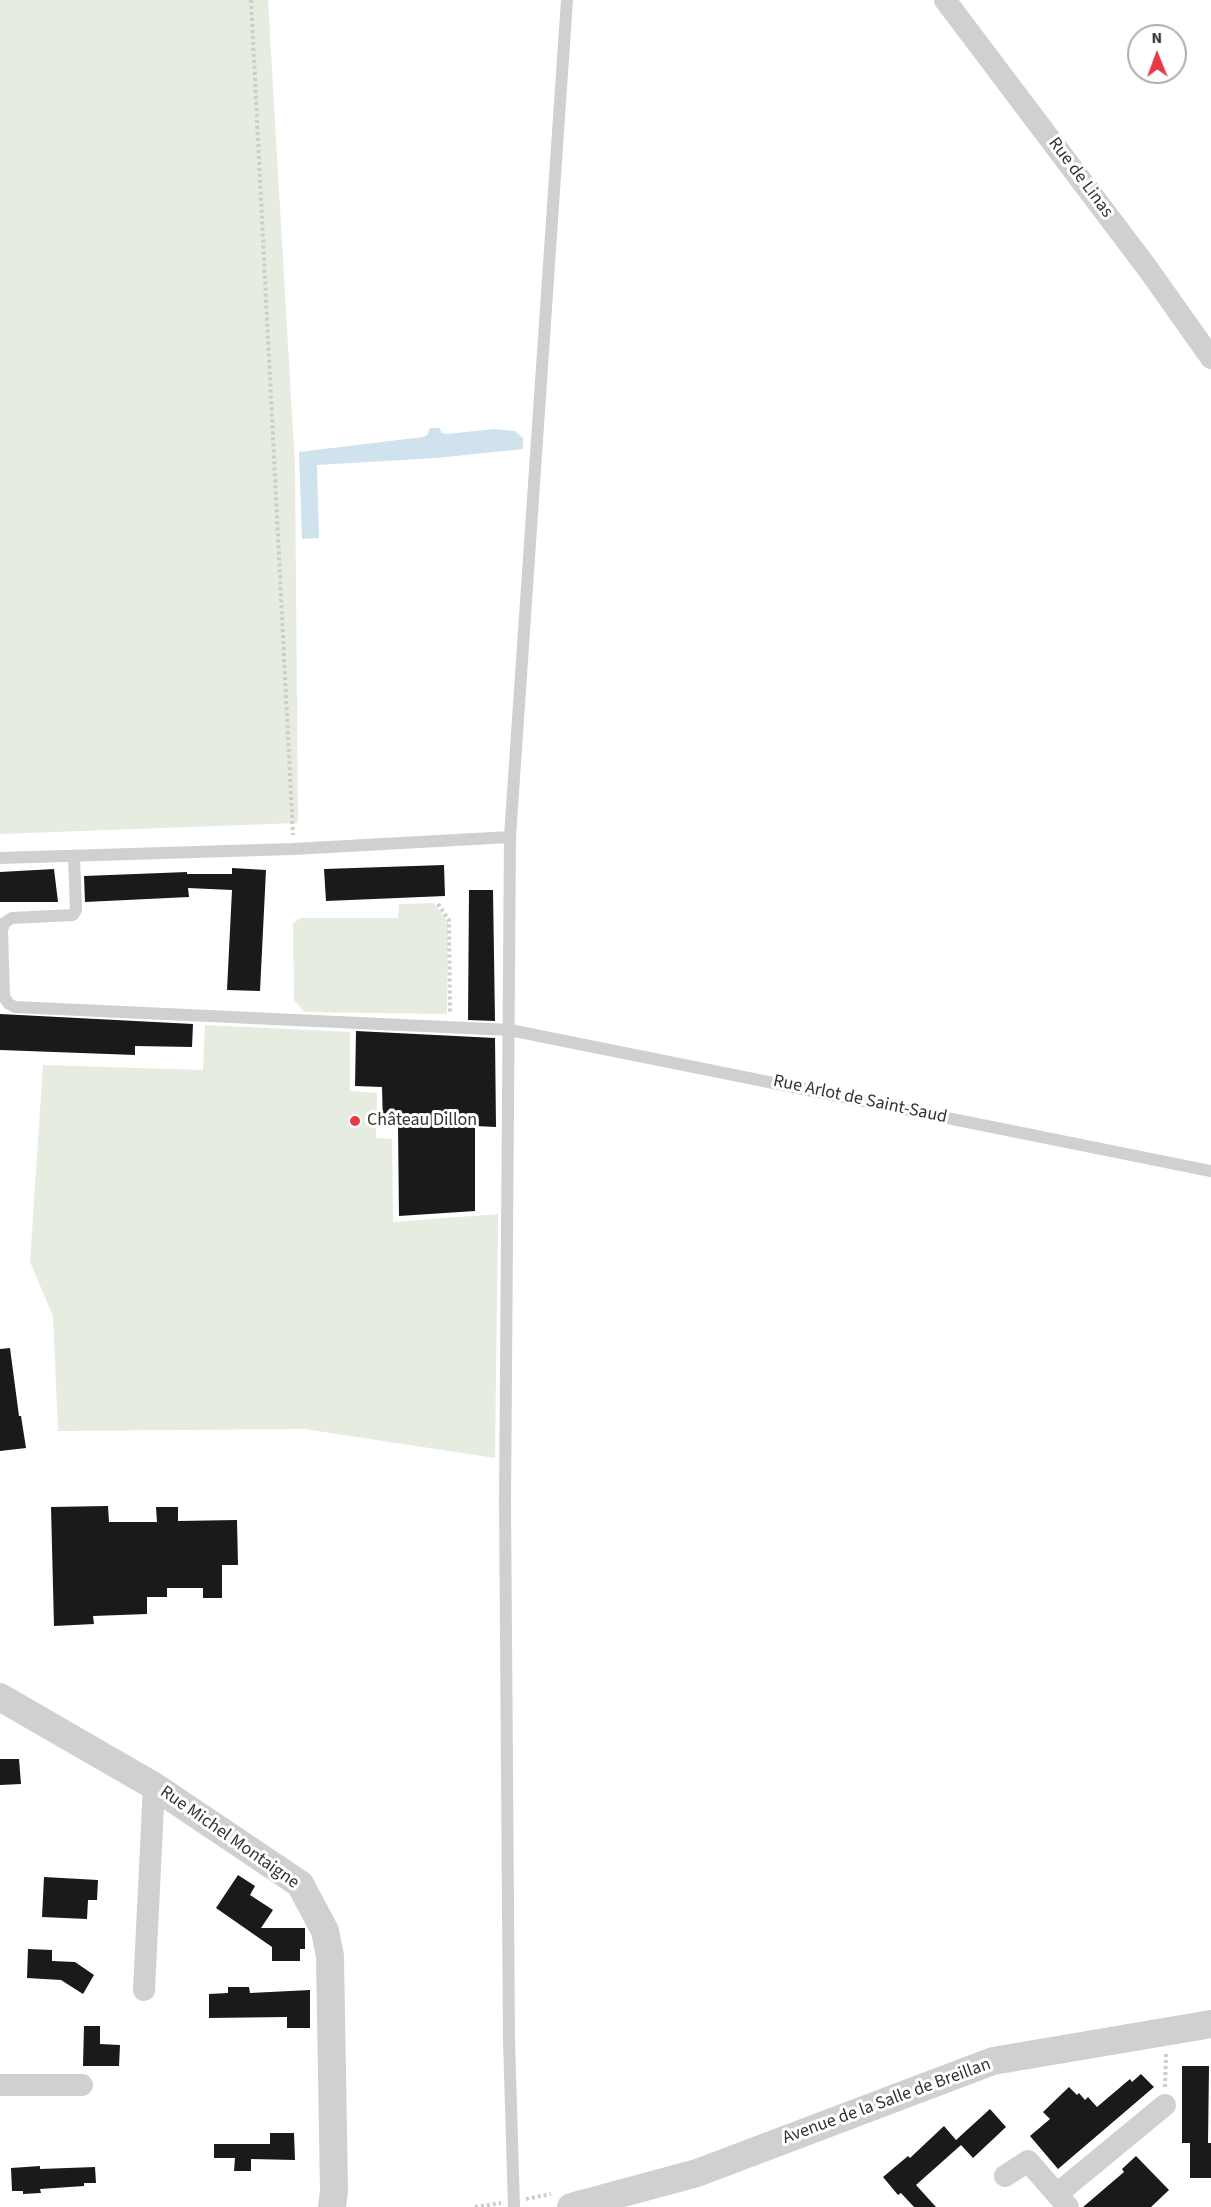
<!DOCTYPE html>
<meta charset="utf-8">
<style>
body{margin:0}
#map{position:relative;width:1211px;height:2207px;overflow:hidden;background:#fff;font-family:"Source Sans 3",sans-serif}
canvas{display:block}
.north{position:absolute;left:1127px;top:24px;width:60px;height:60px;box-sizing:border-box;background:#fff;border:2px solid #adadad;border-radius:50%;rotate:359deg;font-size:16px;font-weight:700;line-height:24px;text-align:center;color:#333}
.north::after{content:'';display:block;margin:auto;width:21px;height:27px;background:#e63946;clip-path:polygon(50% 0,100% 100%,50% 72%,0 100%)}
</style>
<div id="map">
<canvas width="1211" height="2207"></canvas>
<div class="north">N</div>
</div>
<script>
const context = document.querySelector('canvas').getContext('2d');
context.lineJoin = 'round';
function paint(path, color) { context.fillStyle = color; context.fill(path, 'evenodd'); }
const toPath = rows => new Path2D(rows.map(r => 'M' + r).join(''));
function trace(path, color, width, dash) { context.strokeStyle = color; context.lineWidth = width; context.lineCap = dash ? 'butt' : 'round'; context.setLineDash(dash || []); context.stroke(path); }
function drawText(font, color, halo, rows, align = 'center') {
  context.font = font + ' "Source Sans 3",sans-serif'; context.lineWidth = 6; context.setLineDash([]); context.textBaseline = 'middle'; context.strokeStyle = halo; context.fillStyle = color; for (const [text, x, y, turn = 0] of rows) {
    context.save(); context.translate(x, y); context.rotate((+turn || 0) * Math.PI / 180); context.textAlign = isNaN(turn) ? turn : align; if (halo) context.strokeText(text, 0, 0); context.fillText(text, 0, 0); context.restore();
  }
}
paint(toPath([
 [0,0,268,0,295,467,298,823,0,834],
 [434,903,448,922,447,1014,305,1012,294,1000,293,923,301,918,398,918,399,904],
 [205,1025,350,1032,350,1091,377,1093,376,1138,392,1139,393,1222,498,1214,495,1458,304,1429,58,1431,53,1316,30,1262,43,1065,203,1070]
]), '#e6ecdf');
paint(toPath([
 [430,428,439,428,442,433,447,434,494,429,515,431,523,438,523,449,436,458,317,465,319,538,302,539,299,452,423,437,427,435]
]), '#cfe2ee');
paint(toPath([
 [444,865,445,896,326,901,324,869],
 [232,868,266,870,260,991,227,990,232,890,188,888,189,897,85,902,84,876,187,872,187,874,232,874],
 [54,869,58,902,0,902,0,872],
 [469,890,493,890,495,1021,468,1020],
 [0,1014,193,1024,192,1047,135,1046,135,1055,0,1050],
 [356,1031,495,1038,496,1127,475,1126,475,1211,399,1216,398,1126,383,1125,382,1087,355,1086],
 [10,1348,19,1416,21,1416,26,1448,0,1451,0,1349],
 [108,1506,109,1522,157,1522,156,1507,178,1507,178,1521,237,1520,238,1565,222,1565,222,1598,203,1598,203,1588,167,1588,167,1597,147,1597,147,1614,93,1616,94,1624,54,1626,51,1507],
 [0,1759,19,1759,21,1784,0,1785],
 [238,1875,255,1886,250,1895,273,1910,261,1928,305,1928,305,1949,300,1949,300,1961,272,1961,272,1947,216,1908],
 [44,1877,98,1880,97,1900,88,1900,87,1919,42,1917],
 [28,1949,52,1950,52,1961,75,1962,94,1975,83,1994,61,1980,27,1978],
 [228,1987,249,1987,250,1993,310,1990,310,2028,287,2028,287,2017,209,2018,209,1994,228,1993],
 [84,2026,100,2026,100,2044,120,2045,119,2066,83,2066],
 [1182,2066,1209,2066,1208,2143,1211,2143,1211,2178,1190,2178,1190,2143,1182,2143],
 [1141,2074,1154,2087,1058,2169,1030,2136,1050,2119,1043,2112,1069,2087,1077,2095,1079,2093,1085,2100,1088,2097,1097,2107,1130,2079,1132,2082],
 [990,2109,1006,2127,973,2158,961,2145,916,2185,936,2207,914,2207,901,2193,898,2195,883,2177,908,2156,910,2158,944,2126,956,2140],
 [270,2133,294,2133,295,2160,251,2159,251,2171,234,2171,235,2158,214,2158,214,2144,270,2144],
 [1136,2156,1169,2190,1151,2207,1083,2207,1124,2172,1122,2169],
 [40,2166,40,2169,95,2167,96,2183,84,2183,84,2186,40,2189,41,2193,23,2194,23,2191,12,2191,11,2168]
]), '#1a1a1a');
trace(toPath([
 [251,0,293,835],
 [438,904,449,920,450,1013],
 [1165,2087,1166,2053],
 [526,2199,551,2194],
 [475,2207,501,2203]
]), '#cdcdcd', 4, [3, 3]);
trace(toPath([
 [510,837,567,0],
 [74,856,76,910,73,915,12,918,4,923,2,931,4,997,9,1004,15,1007,510,1030,1211,1171],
 [0,858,293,849,510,837,505,1502,509,2040,514,2207]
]), '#d0d0d0', 12);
trace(toPath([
 [945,0,1148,269,1211,358],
 [144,1990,154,1786],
 [0,2085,82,2085],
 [1005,2176,1028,2161,1068,2207],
 [1057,2194,1165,2105]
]), '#d0d0d0', 22);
trace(toPath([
 [0,1697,154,1786,300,1884,325,1931,330,1956,334,2191,332,2207],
 [571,2207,697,2173,993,2061,1211,2024]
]), '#d0d0d0', 28);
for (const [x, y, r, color] of [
 [355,1121,6,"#e63946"]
]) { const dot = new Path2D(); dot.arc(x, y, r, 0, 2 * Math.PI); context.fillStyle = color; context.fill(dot); trace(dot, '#fff', 2); }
drawText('18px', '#333', '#fff', [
 ["Rue de Linas",1080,178,53],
 ["Rue Arlot de Saint-Saud",860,1100,12],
 ["Rue Michel Montaigne",229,1838,35],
 ["Avenue de la Salle de Breillan",887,2102,-20]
]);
drawText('18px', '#333', '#fff', [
 ["Château Dillon",367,1121]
], 'left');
</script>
